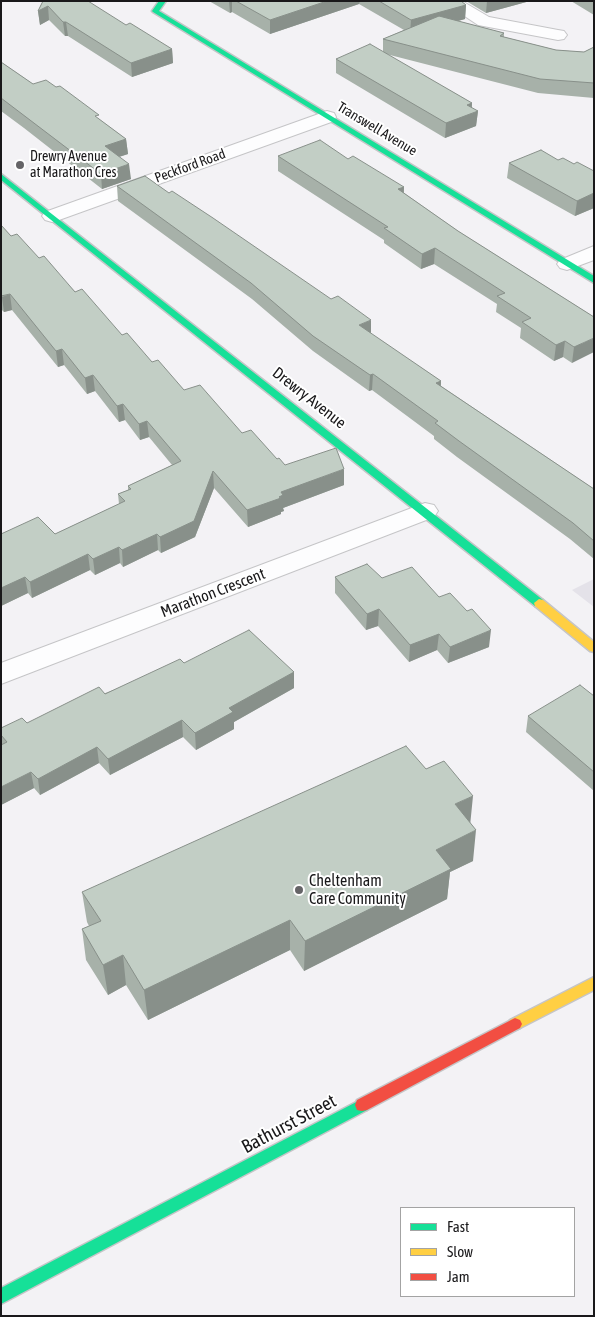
<!DOCTYPE html>
<style>
body{margin:0}
#map{position:relative;width:595px;height:1317px;overflow:hidden;background:#f3f2f5;font-family:"Asap Condensed",sans-serif}
canvas{display:block}
.frame{position:absolute;inset:0;border:2px solid #19181a;pointer-events:none}
.legend{position:absolute;left:400px;top:1207px;width:175px;height:90px;box-sizing:border-box;background:#fff;border:1px solid #a3a3a3;margin:0;padding:6px 9px;list-style:none;font-size:15px;color:#19181a}
.legend li{display:flex;align-items:center;gap:10px;height:25px}
.legend b{width:25px;border:1px solid #a3a3a3}
</style>
<div id="map">
<canvas width="595" height="1317"></canvas>
<div class="frame"></div>
<ul class="legend">
<li><b style="height:6px;background:#16e098"></b>Fast</li>
<li><b style="height:6px;background:#ffcf43"></b>Slow</li>
<li><b style="height:6px;background:#f24e42"></b>Jam</li>
</ul>
</div>
<script>
const context = document.querySelector('canvas').getContext('2d');
context.lineJoin = 'round';
function paint(path, color) { context.fillStyle = color; context.fill(path, 'evenodd'); }
const toPath = rows => new Path2D(rows.map(r => 'M' + r).join(''));
function trace(path, color, width, dash) { context.strokeStyle = color; context.lineWidth = width; context.lineCap = dash ? 'butt' : 'round'; context.setLineDash(dash || []); context.stroke(path); }
function drawText(font, color, halo, rows, align = 'center') {
  context.font = font + ' "Asap Condensed",sans-serif'; context.lineWidth = 4; context.setLineDash([]); context.textBaseline = 'middle'; context.strokeStyle = halo; context.fillStyle = color; for (const [text, x, y, turn = 0] of rows) {
    context.save(); context.translate(x, y); context.rotate((+turn || 0) * Math.PI / 180); context.textAlign = isNaN(turn) ? turn : align; if (halo) context.strokeText(text, 0, 0); context.fillText(text, 0, 0); context.restore();
  }
}
paint(toPath([
 [594,579,594,607,572,590]
]), '#e4e2e9');
const street = toPath([
 [442,1,462,1,489,17,558,30,564,31,567,35,564,39,558,40,478,25,442,1],
 [327,111,334,113,336,117,334,121,59,220,52,222,45,220,42,216,45,212,327,111],
 [594,246,594,260,567,270,560,268,557,264,560,260,594,246],
 [425,503,434,505,438,511,434,517,1,684,1,663,425,503]
]);
const fast = toPath([
 [159,1,166,1,159,11,594,276,594,283,153,12,152,11,159,1],
 [1,174,543,600,544,603,543,606,535,606,1,180,1,174],
 [362,1099,367,1100,369,1105,367,1110,1,1304,1,1288,362,1099]
]);
const slow = toPath([
 [539,599,543,600,594,642,594,652,590,651,535,606,534,603,539,599],
 [594,977,594,990,520,1028,515,1030,510,1028,508,1024,510,1020,594,977]
]);
const jam = toPath([
 [515,1018,520,1020,522,1024,520,1028,367,1110,362,1111,357,1110,355,1105,357,1100,515,1018]
]);
trace(street, '#c5c5c7', 2);
trace(fast, '#c5c5c7', 3);
trace(slow, '#c5c5c7', 3);
trace(jam, '#c5c5c7', 3);
paint(street, '#fdfdfe');
paint(fast, '#16e098');
paint(slow, '#ffcf43');
paint(jam, '#f24e42');
paint(toPath([
 [43,1,126,25,172,49,173,63,132,77,68,36,65,36,49,20,40,25,38,11],
 [209,1,461,1,466,5,465,19,458,21,504,33,504,37,556,50,584,52,594,47,594,98,538,93,386,54,472,103,472,108,478,111,476,126,445,138,336,73,336,59,383,52,383,39,404,30,359,4,270,34,232,12,230,13],
 [466,1,530,1,486,13],
 [571,1,594,1,594,15],
 [1,62,33,84,99,119,126,139,128,154,119,157,131,179,102,189,24,128,1,111],
 [278,156,348,159,404,187,404,193,458,231,594,317,572,363,563,357,554,361,520,338,521,328,496,312,497,304,434,264,421,269,384,243,384,240,278,171],
 [558,160,574,164,594,171,594,208,575,216,507,178,509,163],
 [117,186,371,334,441,381,441,386,594,489,594,559,570,539,457,457,434,439,434,436,372,390,369,391,313,351,252,299,118,201],
 [1,225,11,236,39,258,122,335,184,390,285,465,344,485,283,508,284,511,281,512,281,514,248,527,214,488,195,537,161,553,158,550,123,567,120,563,95,575,90,570,32,598,28,593,1,606,1,534,55,534,119,504,118,494,128,490,128,486,172,465,149,437,140,440,125,420,119,422,95,391,87,394,64,365,58,367,12,310,4,312,1,309],
 [335,577,382,578,439,597,489,647,448,663,437,650,409,662,378,626,366,630,335,593],
 [184,663,294,672,294,688,234,722,234,729,196,750,183,737,110,775,99,763,40,795,34,788,1,805,1,728,27,723],
 [594,696,594,791,526,732,528,716],
 [470,823,473,861,450,872,447,899,304,971,290,950,148,1020,126,985,108,995,86,960,82,929,89,926,87,922,82,892]
]), '#a7b1a9');
paint(toPath([
 [229,1,232,1,232,12,230,13],
 [327,1,360,1,359,4,270,34,270,20],
 [487,1,530,1,486,13],
 [466,5,465,19,410,34,411,20],
 [48,6,49,20,40,25,38,11],
 [63,22,66,22,68,36,65,36],
 [172,49,173,63,132,77,131,63],
 [472,103,471,114,478,111,476,126,445,138,446,123,467,105],
 [126,139,128,154,106,161,105,146],
 [129,164,131,179,102,189,101,174],
 [404,187,403,202,398,189],
 [594,193,594,208,575,216,577,201],
 [435,248,434,264,421,269,422,254],
 [10,294,12,310,4,312,2,297],
 [371,320,371,336,359,325],
 [594,338,594,352,572,363,574,347],
 [565,341,563,357,554,361,556,345],
 [62,349,64,365,58,367,56,351],
 [373,374,372,390,369,391,370,375],
 [93,375,95,391,87,394,85,378],
 [441,381,440,397,436,383],
 [123,404,125,420,119,422,117,406],
 [147,421,149,437,140,440,139,424],
 [344,469,344,485,283,508,284,511,281,512,281,514,248,527,247,510,281,492],
 [213,471,214,488,195,537,161,553,160,537],
 [157,534,158,550,123,567,122,550],
 [119,547,120,563,95,575,93,559],
 [88,554,90,570,32,598,30,582],
 [25,577,28,593,1,606,1,588],
 [379,609,378,626,366,630,367,614],
 [491,630,489,647,448,663,450,647],
 [439,634,437,650,409,662,410,645],
 [294,672,294,688,234,722,234,729,196,750,195,733,229,708],
 [182,720,183,737,110,775,108,759],
 [97,747,99,763,40,795,38,779],
 [31,772,34,788,1,805,1,787],
 [473,796,470,826,455,804],
 [476,830,473,861,450,872,447,899,304,971,305,941,436,850],
 [290,920,290,950,148,1020,144,990],
 [123,955,126,985,108,995,103,965]
]), '#88908a');
const building = toPath([
 [43,1,88,1,126,25,130,23,172,49,131,63,66,22,63,22,48,6,38,11,43,1],
 [236,1,327,1,270,20,236,1],
 [379,1,461,1,466,5,411,20,379,1],
 [439,16,504,33,500,36,556,50,584,52,594,47,594,83,540,79,383,39,439,16],
 [370,44,472,103,467,105,478,111,446,123,336,59,370,44],
 [1,62,33,84,46,80,56,87,60,86,99,115,95,116,126,139,105,146,129,164,101,174,1,98,1,62],
 [320,140,348,159,353,156,404,187,398,189,458,231,594,317,594,338,574,347,565,341,556,345,522,322,531,318,497,296,505,293,435,248,422,254,384,228,388,227,278,156,320,140],
 [541,150,558,160,563,158,574,164,577,162,594,171,594,193,577,201,509,163,541,150],
 [145,176,169,193,172,191,213,218,331,299,338,296,371,320,359,325,441,381,436,383,594,489,594,541,573,523,459,441,435,423,438,421,373,374,370,375,313,336,251,283,117,186,145,176],
 [1,225,11,236,17,234,39,258,44,256,75,292,82,289,122,335,127,333,152,362,158,360,184,390,200,385,242,433,251,430,277,459,279,458,285,465,336,448,344,469,281,492,283,495,279,497,281,498,247,510,213,471,194,521,160,537,157,534,122,550,119,547,93,559,88,554,30,582,25,577,1,588,1,534,38,517,55,534,125,501,118,494,131,489,128,486,181,461,147,421,139,424,123,404,117,406,93,375,85,378,62,349,56,351,10,294,1,296,1,225],
 [367,564,382,578,412,567,439,597,450,593,467,611,472,609,491,630,450,647,439,634,410,645,379,609,367,614,335,577,367,564],
 [249,630,294,672,229,708,233,712,195,733,182,720,108,759,97,747,38,779,31,772,1,787,1,745,7,742,1,735,1,728,22,718,27,723,99,687,105,694,180,659,184,663,249,630],
 [580,685,594,696,594,772,528,716,580,685],
 [406,746,426,769,444,761,473,796,455,804,476,830,436,850,451,869,305,941,290,920,144,990,123,955,103,965,82,929,101,921,82,892,406,746]
]);
paint(building, '#c2cec5');
trace(building, '#88908a', 1);
for (const [x, y, r, color] of [
 [20,165,5,"#656467"],
 [299,890,5,"#656467"]
]) { const dot = new Path2D(); dot.arc(x, y, r, 0, 2 * Math.PI); context.fillStyle = color; context.fill(dot); trace(dot, '#fff', 2); }
drawText('14px', '#19181a', '#fff', [
 ["Transwell Avenue",377,129,31],
 ["Peckford Road",190,166,-20]
]);
drawText('14px', '#19181a', '#fff', [
 ["Drewry Avenue",30,157],
 ["at Marathon Cres",30,173]
], 'left');
drawText('16px', '#19181a', '#fff', [
 ["Drewry Avenue",309,398,38],
 ["Marathon Crescent",213,593,-21]
]);
drawText('16px', '#19181a', '#fff', [
 ["Cheltenham",309,881],
 ["Care Community",309,899]
], 'left');
drawText('19px', '#19181a', '#fff', [
 ["Bathurst Street",289,1124,-28]
]);
</script>
